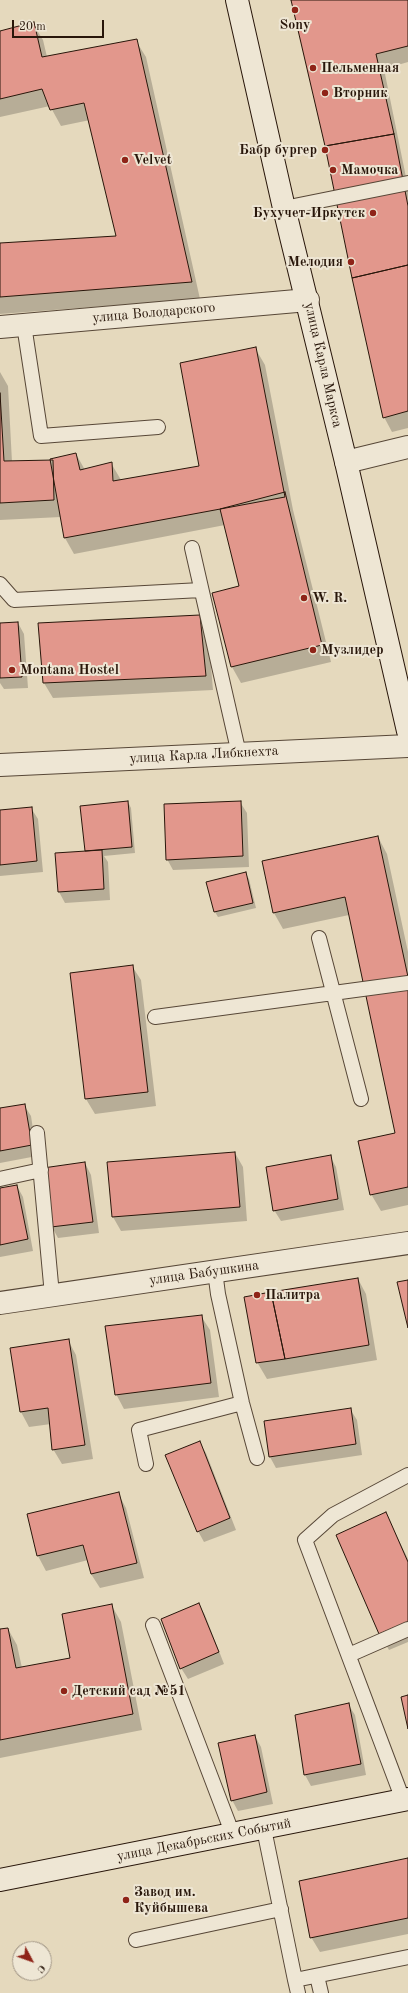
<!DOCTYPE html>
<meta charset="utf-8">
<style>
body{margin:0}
#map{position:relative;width:408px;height:1993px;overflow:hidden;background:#e5d9bd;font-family:"Old Standard TT",serif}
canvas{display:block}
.north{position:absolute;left:12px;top:1941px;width:40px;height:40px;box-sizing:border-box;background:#eee6d4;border:1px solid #9f9383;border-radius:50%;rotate:131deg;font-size:11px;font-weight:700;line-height:16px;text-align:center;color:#28160a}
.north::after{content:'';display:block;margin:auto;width:14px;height:18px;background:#8f2418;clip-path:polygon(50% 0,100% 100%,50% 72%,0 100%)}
.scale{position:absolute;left:12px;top:20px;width:92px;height:18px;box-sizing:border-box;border:2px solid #28160a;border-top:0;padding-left:5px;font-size:12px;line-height:14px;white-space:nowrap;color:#28160a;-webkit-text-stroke:3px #eee6d4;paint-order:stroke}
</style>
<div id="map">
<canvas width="408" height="1993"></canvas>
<div class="north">С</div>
<div class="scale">20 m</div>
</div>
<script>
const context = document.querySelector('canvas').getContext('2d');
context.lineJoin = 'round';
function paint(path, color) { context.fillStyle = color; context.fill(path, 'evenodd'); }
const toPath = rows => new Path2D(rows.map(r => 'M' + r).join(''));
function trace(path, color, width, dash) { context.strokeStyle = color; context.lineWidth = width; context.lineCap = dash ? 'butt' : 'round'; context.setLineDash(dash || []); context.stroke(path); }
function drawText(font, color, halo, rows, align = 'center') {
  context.font = font + ' "Old Standard TT",serif'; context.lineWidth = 4; context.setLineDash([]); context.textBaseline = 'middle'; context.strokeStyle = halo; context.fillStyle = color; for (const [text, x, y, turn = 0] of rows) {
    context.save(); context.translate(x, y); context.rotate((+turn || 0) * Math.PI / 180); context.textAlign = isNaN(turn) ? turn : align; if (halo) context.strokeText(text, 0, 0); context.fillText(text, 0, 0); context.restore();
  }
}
paint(toPath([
 [293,0,408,0,408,62,384,69,408,187,408,428,392,432,384,417,326,146],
 [33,24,43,40,47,57,136,41,146,57,200,299,0,314,0,244,117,236,90,120,61,126,50,106,0,117,0,32],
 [255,348,265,365,293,510,331,662,241,683,232,667,213,594,241,587,225,525,74,554,65,538,61,517,0,520,0,372,8,386,12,462,50,461,76,454,85,470,111,463,121,480,200,467],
 [200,616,208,631,213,690,53,698,44,683,39,624],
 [18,623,24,634,28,688,4,689,0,683,0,624],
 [128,802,131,808,135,853,104,856,108,862,110,900,65,903,59,892,56,854,86,852,82,807],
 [240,802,247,813,249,867,173,870,167,859],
 [31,808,38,819,43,872,0,876,0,811],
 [378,837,387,854,408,952,408,1205,381,1211,371,1194,396,1134,349,915,283,929,274,913],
 [246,874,249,879,256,908,218,917,215,912],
 [132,966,141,980,156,1106,95,1114,86,1099,71,974],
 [24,1105,31,1116,37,1156,0,1163,0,1109],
 [235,1153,243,1167,247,1221,121,1231,113,1217],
 [330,1156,336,1167,344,1210,281,1221,274,1210],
 [85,1163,91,1175,99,1233,58,1238,52,1227],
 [17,1186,23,1197,33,1251,0,1257,0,1189],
 [358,1279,366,1294,377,1360,267,1379,257,1362],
 [201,1316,210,1330,219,1397,124,1409,116,1394],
 [68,1340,76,1355,93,1459,62,1464,53,1449,51,1424,29,1427,21,1412,11,1349],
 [350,1409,357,1420,362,1455,276,1468,270,1457],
 [199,1442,206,1453,236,1530,204,1542,198,1531],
 [118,1493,126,1508,144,1578,100,1588,91,1574,88,1560,46,1571,38,1556,28,1515],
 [386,1514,408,1559,408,1642,389,1650,380,1634,337,1536],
 [199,1604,205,1615,224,1664,188,1679,181,1668],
 [112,1606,121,1622,142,1730,0,1758,0,1630,8,1629,17,1645,22,1668,71,1658],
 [348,1704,355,1715,366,1775,311,1786,305,1775],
 [255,1736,261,1747,273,1804,238,1811,232,1800],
 [408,1859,408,1934,320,1952,311,1937]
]), '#0003');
const building = toPath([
 [291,0,408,0,408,46,376,54,394,134,325,146,291,0],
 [34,22,42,57,137,39,192,282,0,297,0,243,116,236,84,103,50,110,42,89,0,99,0,31,34,22],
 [394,134,408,206,408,265,352,278,325,146,394,134],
 [408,265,408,411,383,418,352,278,408,265],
 [256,347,285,497,64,538,50,459,76,453,80,470,112,462,113,481,199,466,180,363,256,347],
 [0,393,4,461,53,460,54,500,0,503,0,393],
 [285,492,322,645,231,667,212,593,239,586,220,509,285,492],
 [200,615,206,676,43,683,38,623,200,615],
 [18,622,22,677,0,678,0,623,18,622],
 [128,801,132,847,85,851,80,806,128,801],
 [241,801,243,856,166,860,164,804,241,801],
 [32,807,37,861,0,865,0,810,32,807],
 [378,836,408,977,408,1187,370,1195,358,1141,395,1133,345,897,273,913,262,861,378,836],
 [102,850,104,889,58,892,55,853,102,850],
 [246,872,253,903,214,912,206,882,246,872],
 [133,965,148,1092,85,1099,70,973,133,965],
 [25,1104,32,1145,0,1151,0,1108,25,1104],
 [235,1152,240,1207,112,1217,107,1162,235,1152],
 [331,1155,338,1199,273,1211,266,1167,331,1155],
 [85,1162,93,1222,51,1227,43,1168,85,1162],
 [17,1185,28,1239,0,1245,0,1188,17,1185],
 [358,1278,369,1345,285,1359,271,1292,358,1278],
 [408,1280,408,1328,397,1282,408,1280],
 [271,1292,285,1359,256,1363,244,1297,271,1292],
 [202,1315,211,1383,115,1395,105,1326,202,1315],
 [69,1339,85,1445,52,1450,48,1408,20,1412,10,1348,69,1339],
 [351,1408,356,1444,269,1457,264,1421,351,1408],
 [200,1441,230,1518,197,1532,165,1455,200,1441],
 [119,1492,137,1563,91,1574,83,1545,37,1556,27,1514,119,1492],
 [386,1512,408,1562,408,1622,379,1634,336,1535,386,1512],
 [199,1603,219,1652,180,1669,161,1619,199,1603],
 [112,1604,133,1714,0,1740,0,1629,8,1628,16,1668,70,1658,62,1614,112,1604],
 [408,1695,408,1729,401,1697,408,1695],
 [349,1703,361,1764,304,1775,295,1715,349,1703],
 [255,1735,267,1792,231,1801,218,1743,255,1735],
 [408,1858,408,1918,310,1938,299,1881,408,1858]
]);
paint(building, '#e2978c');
trace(building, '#28160a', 1);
const service = toPath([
 [284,208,408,183],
 [24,325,41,436,158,427],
 [192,548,239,754],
 [0,584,14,600,201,590],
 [319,938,361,1099],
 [155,1017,408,983],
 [37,1133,52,1295],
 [0,1179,41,1170],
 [215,1271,218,1294,242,1403,257,1458],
 [146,1464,139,1430,242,1403],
 [153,1625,233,1835],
 [349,1655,408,1629],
 [403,1800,305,1540,333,1515,408,1475],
 [264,1829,295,1980,408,1957],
 [136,1940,281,1909],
 [317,1976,321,1993],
 [295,1980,298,1993]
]);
const minor = toPath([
 [0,327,308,300],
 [0,1303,408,1243]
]);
const tertiary = toPath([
 [346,462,408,447],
 [0,765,408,746]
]);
const secondary = toPath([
 [237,0,284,208,346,462,408,731],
 [0,1880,408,1799]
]);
trace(service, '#574737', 16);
trace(minor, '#574737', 24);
trace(tertiary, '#574737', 24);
trace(secondary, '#28160a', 24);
trace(service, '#eee6d4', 14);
trace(minor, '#eee6d4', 22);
trace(tertiary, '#eee6d4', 22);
trace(secondary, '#eee6d4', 22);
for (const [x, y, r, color] of [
 [295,10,4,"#8f2418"],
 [313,68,4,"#8f2418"],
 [325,93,4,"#8f2418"],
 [325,150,4,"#8f2418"],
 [125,160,4,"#8f2418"],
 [333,170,4,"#8f2418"],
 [373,213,4,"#8f2418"],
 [351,262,4,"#8f2418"],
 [304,598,4,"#8f2418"],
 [313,650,4,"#8f2418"],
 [12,670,4,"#8f2418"],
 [257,1295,4,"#8f2418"],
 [64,1691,4,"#8f2418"],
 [126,1900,4,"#8f2418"]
]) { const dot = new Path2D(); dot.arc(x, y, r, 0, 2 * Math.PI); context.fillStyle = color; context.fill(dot); trace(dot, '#eee6d4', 1.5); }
drawText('bold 14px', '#28160a', '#eee6d4', [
 ["Sony",295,25,"center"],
 ["Пельменная",321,68],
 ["Вторник",333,93],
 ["Бабр бургер",317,150,"right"],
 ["Velvet",133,160],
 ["Мамочка",341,170],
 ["Бухучет-Иркутск",365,213,"right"],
 ["Мелодия",343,262,"right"],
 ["W. R.",312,598],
 ["Музлидер",321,650],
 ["Montana Hostel",20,670],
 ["Палитра",265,1295],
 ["Детский сад №51",72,1691],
 ["Завод им.",134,1892],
 ["Куйбышева",134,1908]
], 'left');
drawText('14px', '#28160a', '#eee6d4', [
 ["улица Володарского",154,313,-5],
 ["улица Карла Маркса",323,365,77],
 ["улица Карла Либкнехта",204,755,-3],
 ["улица Бабушкина",204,1273,-8],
 ["улица Декабрьских Событий",204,1840,-11]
]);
</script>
